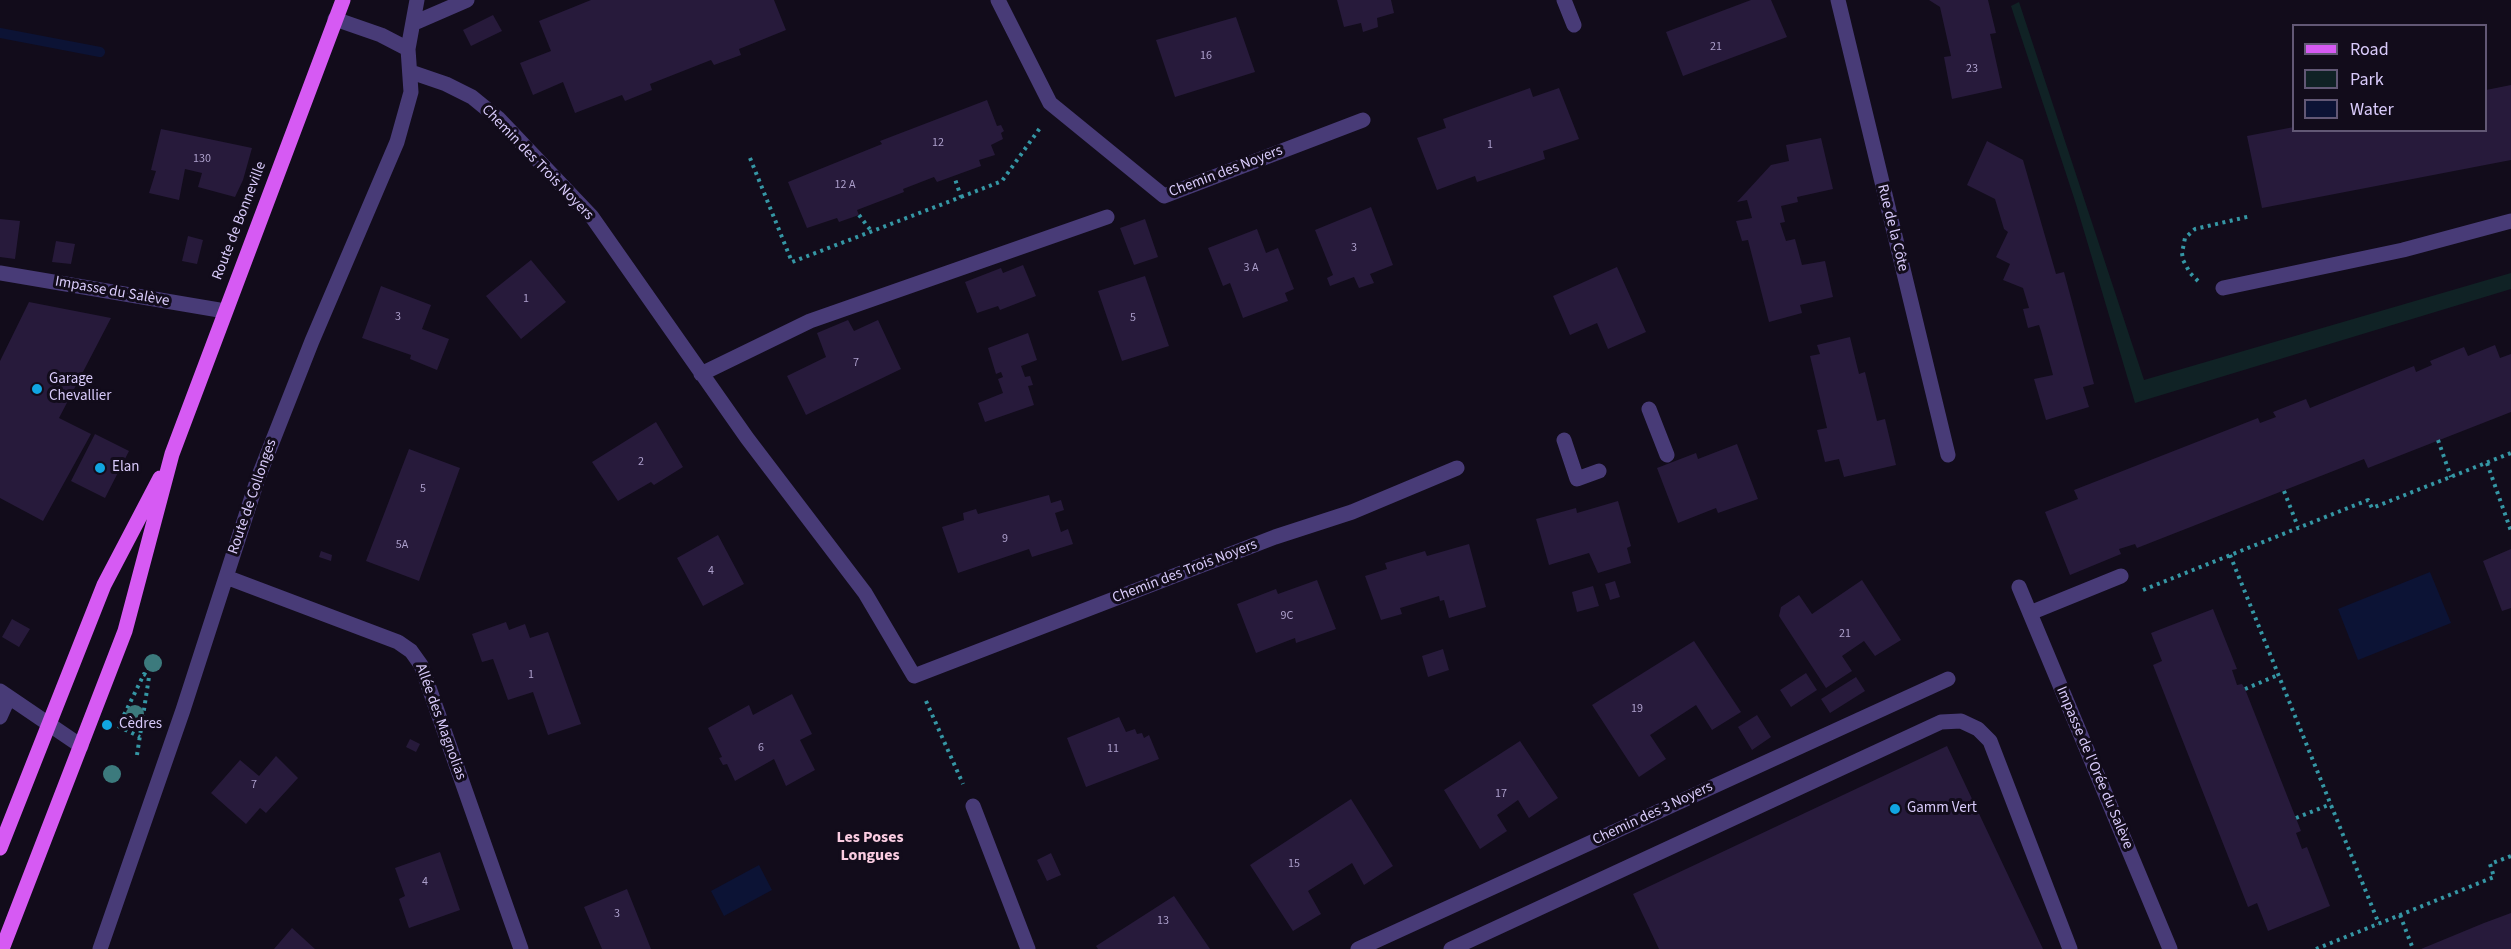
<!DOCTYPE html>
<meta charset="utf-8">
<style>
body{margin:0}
#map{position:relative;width:2511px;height:949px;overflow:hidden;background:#120c1b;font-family:"Source Sans 3",sans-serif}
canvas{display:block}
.legend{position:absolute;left:2292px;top:24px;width:195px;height:108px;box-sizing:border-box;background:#120c1b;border:2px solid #625875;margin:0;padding:8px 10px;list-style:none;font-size:18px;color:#d9cbfb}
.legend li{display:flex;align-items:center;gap:12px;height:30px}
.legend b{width:30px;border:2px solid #625875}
</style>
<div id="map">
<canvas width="2511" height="949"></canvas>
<ul class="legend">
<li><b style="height:8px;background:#d65af3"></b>Road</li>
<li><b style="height:16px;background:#102225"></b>Park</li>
<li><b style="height:16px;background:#0c1335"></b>Water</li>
</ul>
</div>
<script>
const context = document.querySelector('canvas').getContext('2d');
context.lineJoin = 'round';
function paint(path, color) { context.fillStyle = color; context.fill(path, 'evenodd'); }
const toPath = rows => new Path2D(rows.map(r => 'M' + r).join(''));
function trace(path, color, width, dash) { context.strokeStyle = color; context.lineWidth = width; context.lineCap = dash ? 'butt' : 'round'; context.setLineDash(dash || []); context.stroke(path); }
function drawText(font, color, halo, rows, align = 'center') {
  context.font = font + ' "Source Sans 3",sans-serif'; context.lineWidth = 6; context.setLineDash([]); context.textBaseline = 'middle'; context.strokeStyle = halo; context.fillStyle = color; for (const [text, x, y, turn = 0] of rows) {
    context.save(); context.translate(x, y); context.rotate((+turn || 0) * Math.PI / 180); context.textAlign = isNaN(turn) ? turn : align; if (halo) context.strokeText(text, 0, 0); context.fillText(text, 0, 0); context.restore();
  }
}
paint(toPath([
 [2019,2,2144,380,2511,273,2511,289,2135,403,2076,204,2011,6]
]), '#102225');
paint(toPath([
 [2430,572,2451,623,2358,660,2338,609],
 [759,865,772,890,724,916,711,891]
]), '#0c1335');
trace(toPath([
 [0,33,100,52]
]), '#0c1335', 10);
paint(toPath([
 [591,0,774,0,786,30,739,49,741,55,714,65,711,60,650,84,652,90,625,101,622,95,575,113,563,82,533,95,520,63,551,51,539,21],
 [1337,0,1391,0,1394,13,1377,18,1378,27,1363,32,1361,23,1344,27],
 [1751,0,1771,0,1787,37,1683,76,1666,32],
 [1929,0,1988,0,1996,33,1990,34,2002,88,1952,99,1944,57,1951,56,1940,7],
 [493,15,502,31,471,46,463,30],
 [1236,17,1255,72,1175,97,1156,40],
 [2511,85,2511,160,2262,208,2247,136,2294,127,2294,130,2486,130,2486,90],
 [1530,88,1533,97,1559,88,1579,139,1543,151,1545,159,1477,182,1475,176,1437,190,1417,138,1446,128,1443,119],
 [987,100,997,126,1001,125,1004,131,1001,133,1003,139,991,145,995,155,979,160,981,166,937,182,934,177,903,189,904,192,857,210,859,215,839,222,837,218,807,228,788,182,882,144,880,141],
 [161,129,252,148,243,180,235,197,198,187,202,173,185,169,179,200,149,193,156,171,151,170],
 [1821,138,1833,189,1797,197,1798,202,1781,206,1785,222,1780,223,1786,241,1795,239,1802,265,1825,261,1833,297,1800,305,1802,313,1769,322,1748,240,1742,241,1736,221,1752,218,1747,200,1737,202,1771,165,1789,161,1786,145],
 [1987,141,2023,160,2056,274,2064,272,2094,384,2083,387,2089,407,2046,420,2034,379,2053,375,2041,331,2039,325,2028,328,2023,309,2029,308,2023,288,2003,280,2010,264,1996,257,2008,232,2004,229,1995,199,1967,185],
 [1371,207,1393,265,1370,274,1374,283,1359,288,1354,277,1330,286,1327,278,1333,275,1315,230],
 [0,219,20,221,15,259,0,257],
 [1145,219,1158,257,1134,265,1120,228],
 [1257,229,1266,253,1278,248,1294,289,1285,293,1288,301,1243,318,1230,283,1223,286,1208,248],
 [188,236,203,240,197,264,182,261],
 [56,241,75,244,71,264,52,262],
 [531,260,566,302,521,339,486,296],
 [1023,265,1036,296,1000,310,998,306,977,313,965,282,1001,268,1003,273],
 [1617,267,1646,332,1608,349,1597,323,1570,335,1553,296],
 [1145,276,1169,346,1122,361,1098,291],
 [381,286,431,305,422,329,449,339,437,370,410,359,411,355,362,338],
 [29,302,111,318,59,418,91,434,43,521,0,498,0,361],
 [848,320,854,331,878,320,901,369,806,415,787,376,826,357,817,333],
 [1028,333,1037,360,1021,366,1025,377,1030,376,1033,385,1028,386,1034,405,985,422,978,403,1003,393,998,379,1003,377,1001,372,996,374,988,348],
 [1850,337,1859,374,1865,372,1877,421,1885,419,1896,465,1844,477,1839,459,1825,462,1817,430,1827,428,1810,356,1820,354,1817,345],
 [2495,345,2500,358,2511,354,2511,412,2368,468,2364,459,2137,548,2135,544,2119,549,2121,554,2070,575,2045,512,2078,499,2074,490,2258,418,2260,423,2276,417,2273,412,2306,399,2310,408,2414,366,2416,372,2432,365,2430,361,2464,347,2468,356],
 [656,422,683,467,654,485,651,482,618,501,592,462],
 [95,434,129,451,105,498,71,481],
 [1737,444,1758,499,1718,513,1716,508,1678,523,1657,468,1696,453,1698,459],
 [409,449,460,468,419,581,366,561],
 [1049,495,1051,503,1061,500,1064,510,1055,513,1061,532,1068,529,1073,544,1032,557,1029,549,958,573,942,527,964,520,963,513,976,509,978,514],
 [1618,501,1631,546,1627,548,1631,563,1598,573,1589,553,1549,565,1536,519,1576,508,1577,513],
 [718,535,744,584,703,606,677,558],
 [1469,544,1486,607,1449,618,1444,600,1440,601,1439,596,1400,608,1402,614,1381,620,1365,576,1387,569,1385,563,1425,551,1427,556],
 [2511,549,2511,608,2502,611,2483,561],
 [321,551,332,555,331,561,319,557],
 [1317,580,1336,629,1296,643,1295,638,1256,653,1237,604,1276,589,1278,594],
 [1862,580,1901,640,1875,656,1864,641,1842,656,1852,671,1826,688,1779,616,1781,607,1799,595,1812,614],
 [1615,581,1620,597,1610,600,1605,584],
 [1593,586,1599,606,1577,612,1572,592],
 [2213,609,2237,669,2232,670,2237,685,2242,684,2245,689,2301,831,2296,833,2302,849,2307,847,2330,906,2268,931,2257,903,2248,907,2153,665,2162,661,2151,633],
 [12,619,30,629,19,647,2,637],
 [506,622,509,630,525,624,530,638,548,632,581,724,548,735,533,692,508,700,493,659,482,662,472,634],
 [1694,641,1741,712,1712,730,1696,705,1650,735,1666,759,1639,777,1592,705],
 [1443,649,1449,670,1428,677,1422,656],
 [1806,673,1817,690,1791,707,1780,690],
 [1856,677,1865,691,1830,713,1821,699],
 [792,694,812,734,800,740,815,770,786,786,774,759,735,781,727,764,723,765,719,758,722,757,708,728,749,705,753,715],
 [1757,715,1771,737,1752,750,1738,727],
 [1119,717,1126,732,1135,729,1137,734,1142,733,1144,738,1149,735,1159,759,1086,787,1067,738],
 [410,739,420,744,416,752,406,747],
 [1520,741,1558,798,1529,818,1518,800,1497,815,1507,831,1480,849,1444,790],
 [1947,746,2043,949,1659,949,1633,894],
 [276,756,298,778,266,813,260,808,246,824,211,793,240,760,259,776],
 [1351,799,1393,866,1364,885,1352,863,1308,891,1321,914,1293,931,1250,865],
 [440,852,460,910,409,928,399,899,405,896,395,868],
 [1051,853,1061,875,1047,881,1037,860],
 [627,889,651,949,602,949,584,907],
 [1174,896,1210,949,1098,949,1096,946],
 [2511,913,2511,949,2421,949,2484,923],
 [292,928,315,949,274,949]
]), '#271a3b');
trace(toPath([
 [750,158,792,262,961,197,955,179],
 [961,197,1002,181,1040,128],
 [859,215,872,232],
 [2198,281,2190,273,2183,260,2182,253,2185,238,2195,229,2251,216],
 [2438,440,2451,477],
 [2487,463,2511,531],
 [2284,491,2298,527],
 [2230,555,2379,924],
 [2143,590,2368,500,2372,508,2511,453],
 [2245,689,2278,675],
 [926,701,963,784],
 [124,715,144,674,149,677,137,755],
 [118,726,140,737],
 [2296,818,2331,804],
 [2400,915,2413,949],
 [2316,949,2494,877,2490,864,2511,856]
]), '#3597a5', 4, [3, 4.5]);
trace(toPath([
 [998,0,1050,103,1164,196,1363,120],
 [1564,0,1574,25],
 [1838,0,1948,455],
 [335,19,381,35,408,49],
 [414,23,467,0],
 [411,72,446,84,472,97,483,106,498,118,592,217,747,438,865,593,914,676,1275,537,1352,512,1457,468],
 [0,273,225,311],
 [2223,288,2403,250,2511,221],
 [701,374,810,321,1107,217],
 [1649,409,1667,455],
 [1564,440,1577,479,1599,471],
 [226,577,398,642,411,651,421,665,521,949],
 [2019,587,2170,949],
 [2030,613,2121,576],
 [0,691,81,746],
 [0,717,9,697],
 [973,806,1028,949],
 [100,949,183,710,258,478,312,341,397,142,411,92,408,49,417,0],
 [1358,949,1948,679],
 [1451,949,1941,722,1961,721,1978,729,1990,741,2070,949]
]), '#483b77', 15);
trace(toPath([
 [0,848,104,585,160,478],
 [2,949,125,631,172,454,343,0]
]), '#d65af3', 15);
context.fillStyle = '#3c7a7d';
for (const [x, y] of [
 [153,663],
 [135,714],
 [112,774]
]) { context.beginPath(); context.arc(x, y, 9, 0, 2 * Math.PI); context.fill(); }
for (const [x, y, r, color] of [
 [37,389,6,"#11a5e1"],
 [100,468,6,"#11a5e1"],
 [107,725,6,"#11a5e1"],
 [1895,809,6,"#11a5e1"]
]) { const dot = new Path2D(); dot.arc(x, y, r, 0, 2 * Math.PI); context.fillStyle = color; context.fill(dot); trace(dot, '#120c1b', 2); }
drawText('12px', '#ac9fcb', null, [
 ["21",1716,47],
 ["16",1206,56],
 ["23",1972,69],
 ["12",938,143],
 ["1",1490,145],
 ["130",202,159],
 ["12 A",845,185],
 ["3",1354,248],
 ["3 A",1251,268],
 ["1",526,299],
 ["3",398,317],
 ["5",1133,318],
 ["7",856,363],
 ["2",641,462],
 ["5",423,489],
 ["9",1005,539],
 ["5A",402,545],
 ["4",711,571],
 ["9C",1287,616],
 ["21",1845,634],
 ["1",531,675],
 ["19",1637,709],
 ["6",761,748],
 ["11",1113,749],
 ["7",254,785],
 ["17",1501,794],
 ["15",1294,864],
 ["4",425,882],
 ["3",617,914],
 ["13",1163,921]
]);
drawText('15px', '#d9cbfb', '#120c1b', [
 ["Chemin des Trois Noyers",537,163,46],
 ["Chemin des Noyers",1226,172,-21],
 ["Route de Bonneville",240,221,-69],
 ["Rue de la Côte",1892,228,76],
 ["Impasse du Salève",112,292,10],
 ["Route de Collonges",253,497,-71],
 ["Chemin des Trois Noyers",1185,572,-21],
 ["Allée des Magnolias",440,722,70],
 ["Impasse de l'Orée du Salève",2094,768,67],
 ["Chemin des 3 Noyers",1653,814,-25]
]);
drawText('15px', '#d9cbfb', '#120c1b', [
 ["Garage",49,380],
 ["Chevallier",49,397],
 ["Elan",112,468],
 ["Cèdres",119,725],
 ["Gamm Vert",1907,809]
], 'left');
drawText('bold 16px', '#fbcde2', '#120c1b', [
 ["Les Poses",870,838],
 ["Longues",870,856]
]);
</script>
